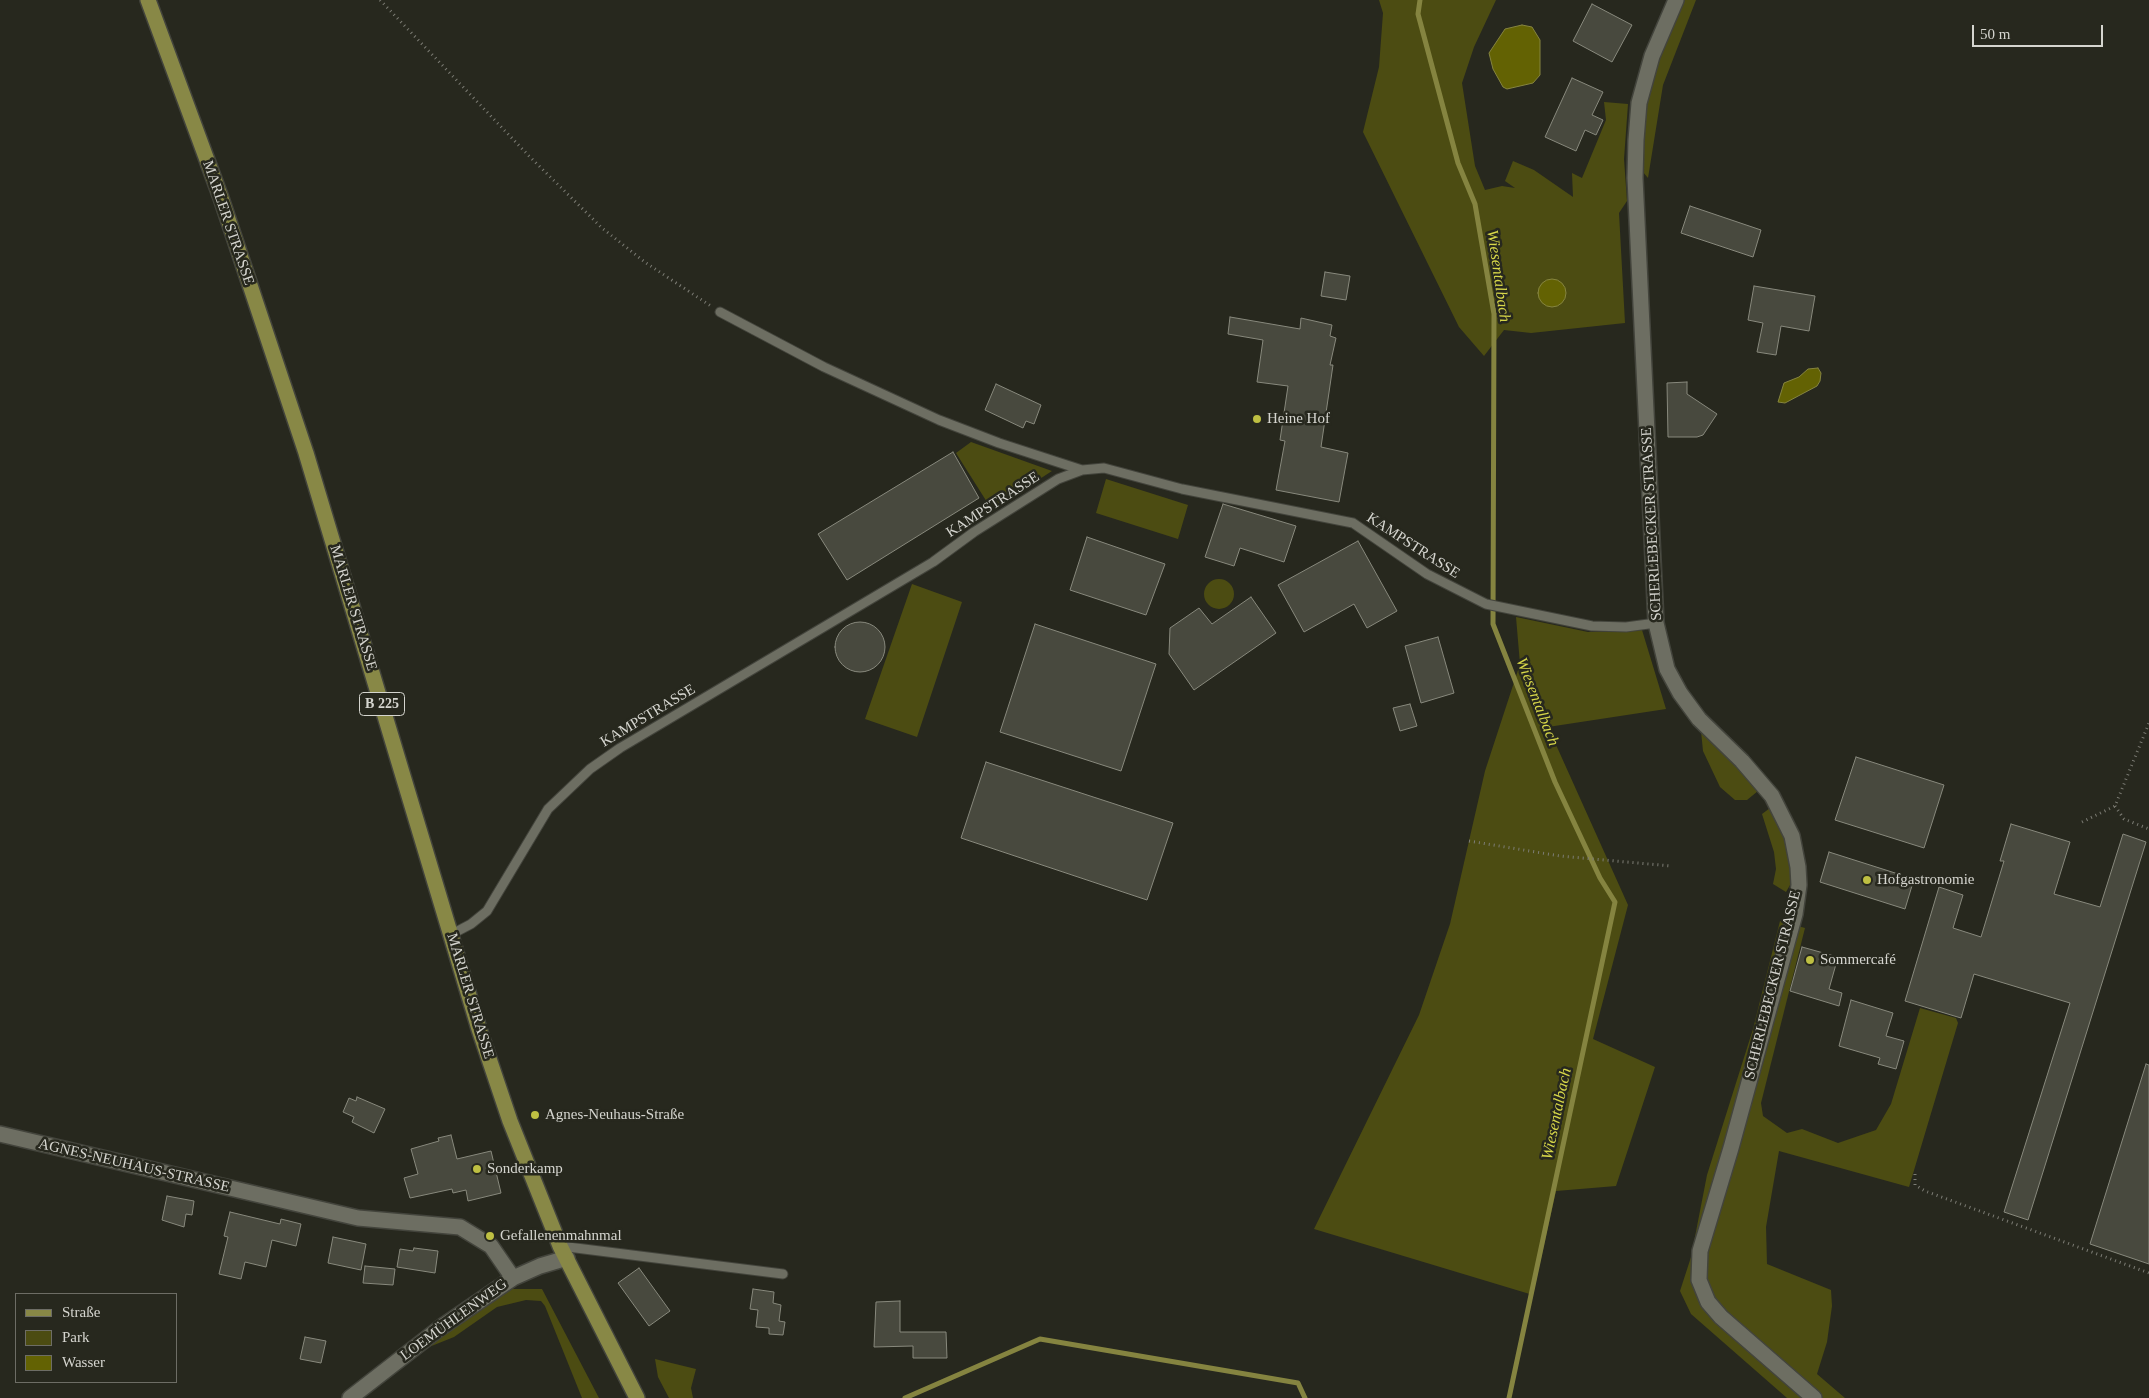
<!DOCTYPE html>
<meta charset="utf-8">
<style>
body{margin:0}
#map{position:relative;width:2149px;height:1398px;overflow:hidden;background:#27281e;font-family:"Times New Roman",serif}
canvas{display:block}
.legend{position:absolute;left:15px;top:1293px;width:162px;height:90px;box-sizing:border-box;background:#27281e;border:1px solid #6d6d65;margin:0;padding:6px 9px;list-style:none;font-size:15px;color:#d5d5cf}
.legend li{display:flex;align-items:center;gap:10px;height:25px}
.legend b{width:25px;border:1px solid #6d6d65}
.scale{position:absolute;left:1972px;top:25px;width:131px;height:22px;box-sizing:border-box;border:2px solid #d5d5cf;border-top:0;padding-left:6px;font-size:15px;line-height:18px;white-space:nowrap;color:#d5d5cf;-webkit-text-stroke:4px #27281e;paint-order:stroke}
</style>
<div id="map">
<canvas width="2149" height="1398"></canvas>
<ul class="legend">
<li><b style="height:6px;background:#888846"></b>Straße</li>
<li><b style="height:14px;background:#4c4c12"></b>Park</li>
<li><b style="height:14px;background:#636203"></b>Wasser</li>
</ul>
<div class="scale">50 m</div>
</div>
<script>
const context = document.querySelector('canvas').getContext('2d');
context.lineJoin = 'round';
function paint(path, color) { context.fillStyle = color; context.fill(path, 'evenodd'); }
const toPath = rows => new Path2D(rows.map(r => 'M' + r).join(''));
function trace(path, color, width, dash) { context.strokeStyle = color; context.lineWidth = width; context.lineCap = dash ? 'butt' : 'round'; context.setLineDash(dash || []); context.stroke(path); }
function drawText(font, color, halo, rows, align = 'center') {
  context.font = font + ' "Times New Roman",serif'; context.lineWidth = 5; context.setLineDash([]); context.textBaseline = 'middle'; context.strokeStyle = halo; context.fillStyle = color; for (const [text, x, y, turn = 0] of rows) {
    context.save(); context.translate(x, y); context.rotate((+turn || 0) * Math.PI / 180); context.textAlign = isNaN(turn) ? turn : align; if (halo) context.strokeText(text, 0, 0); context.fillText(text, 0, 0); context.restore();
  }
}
paint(toPath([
 [1379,0,1496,0,1474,47,1462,83,1475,166,1485,190,1502,186,1515,188,1505,181,1513,161,1534,170,1573,197,1572,173,1582,178,1606,120,1604,102,1628,104,1624,159,1627,201,1619,213,1625,323,1531,333,1504,330,1484,356,1459,327,1363,132,1379,67,1383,13],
 [1684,0,1696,0,1663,85,1648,178,1643,172,1642,127,1654,75,1666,40],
 [971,442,1052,471,992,510,956,453],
 [1106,479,1188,505,1178,539,1096,513],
 '1204 594a15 15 0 1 1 30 0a15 15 0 1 1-30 0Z',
 [912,584,962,602,917,737,865,719],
 [1516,617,1588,632,1642,630,1666,709,1548,727,1628,905,1593,1039,1655,1067,1616,1186,1556,1191,1533,1295,1314,1229,1419,1015,1450,924,1485,771,1520,664],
 [1701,731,1744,774,1758,791,1747,800,1735,800,1720,787,1703,751],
 [1770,808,1784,836,1790,860,1790,885,1786,892,1773,884,1776,869,1774,852,1762,814],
 [1780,921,1805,928,1761,1103,1763,1116,1787,1133,1802,1129,1838,1143,1876,1130,1891,1104,1920,1008,1956,1018,1958,1023,1909,1187,1779,1151,1766,1227,1767,1264,1831,1290,1832,1306,1827,1342,1817,1374,1845,1398,1787,1398,1691,1314,1680,1291,1691,1257,1707,1175,1753,1029],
 [510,1289,542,1289,599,1398,582,1398,545,1306,541,1301,526,1300,497,1307,454,1337,424,1349,473,1309],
 [655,1359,696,1369,691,1388,693,1398,669,1398,658,1377]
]), '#4c4c12');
const water = toPath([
 [1522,25,1532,27,1540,40,1540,75,1533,83,1507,89,1503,87,1493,69,1489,53,1505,29,1522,25],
 '1538 293a14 14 0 1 1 28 0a14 14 0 1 1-28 0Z',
 [1818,368,1821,373,1820,381,1817,386,1785,403,1778,402,1784,383,1799,377,1808,369,1818,368]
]);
paint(water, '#636203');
trace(water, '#858440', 1);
trace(toPath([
 [1420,0,1418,14,1458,163,1475,204,1494,314,1493,624,1555,782,1600,878,1615,902,1509,1398],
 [905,1398,1040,1339,1298,1383,1305,1398]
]), '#858440', 5);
const building = toPath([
 [1592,4,1632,25,1612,62,1573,41,1592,4],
 [1572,78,1603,92,1592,115,1603,120,1596,135,1585,130,1576,151,1545,137,1572,78],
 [1690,206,1761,230,1753,257,1681,233,1690,206],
 [1325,272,1350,276,1346,300,1321,296,1325,272],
 [1754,286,1815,296,1809,331,1781,326,1776,355,1757,352,1763,323,1748,320,1754,286],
 [1230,317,1300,329,1301,318,1332,325,1330,336,1336,338,1330,365,1333,365,1321,447,1348,453,1339,502,1276,490,1285,441,1280,440,1288,386,1257,382,1263,340,1228,334,1230,317],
 [1687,382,1687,394,1717,414,1703,435,1697,437,1668,437,1667,383,1687,382],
 [996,384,1041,405,1034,424,1026,421,1023,428,985,410,996,384],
 [953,452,979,498,847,580,818,534,953,452],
 [1223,504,1296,526,1284,562,1240,548,1234,566,1205,557,1223,504],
 [1087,537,1165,564,1146,615,1070,590,1087,537],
 [1358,541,1397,611,1367,628,1354,604,1304,632,1278,585,1358,541],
 [1251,597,1276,633,1194,690,1169,654,1170,628,1199,608,1212,624,1251,597],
 '835 647a25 25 0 1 1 50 0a25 25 0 1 1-50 0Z',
 [1035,624,1156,664,1121,771,1000,732,1035,624],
 [1438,637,1454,693,1421,703,1405,646,1438,637],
 [1410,704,1417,726,1400,731,1393,708,1410,704],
 [1856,757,1944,785,1924,848,1835,820,1856,757],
 [986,762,1173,823,1147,900,961,838,986,762],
 [2011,824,2070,842,2054,894,2100,907,2123,834,2146,842,2028,1220,2004,1212,2070,1003,1974,974,1961,1018,1905,1001,1939,887,1963,895,1953,928,1981,937,2004,861,2000,861,2011,824],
 [1829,852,1914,879,1905,909,1820,882,1829,852],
 [1802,947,1838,957,1829,989,1842,993,1839,1006,1790,991,1802,947],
 [1851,1000,1893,1013,1886,1036,1904,1041,1896,1069,1878,1064,1880,1058,1839,1046,1851,1000],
 [2146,1064,2149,1065,2149,1264,2090,1244,2146,1064],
 [357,1097,385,1109,374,1133,352,1122,354,1117,343,1112,349,1098,356,1101,357,1097],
 [451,1135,457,1159,491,1151,501,1193,468,1201,466,1190,453,1193,452,1189,410,1198,404,1178,418,1174,411,1149,439,1141,438,1138,451,1135],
 [167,1196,194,1201,192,1215,186,1214,184,1227,162,1220,167,1196],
 [230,1212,280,1224,281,1219,301,1224,296,1246,272,1240,266,1267,245,1262,241,1279,219,1274,228,1237,224,1236,230,1212],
 [333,1237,366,1244,361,1270,328,1263,333,1237],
 [414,1248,438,1251,435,1273,397,1267,400,1249,413,1251,414,1248],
 [365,1266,395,1269,393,1285,363,1283,365,1266],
 [639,1268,670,1311,649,1326,618,1283,639,1268],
 [753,1289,774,1292,773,1303,781,1305,779,1321,785,1322,783,1335,769,1334,769,1328,756,1327,758,1310,750,1309,753,1289],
 [900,1301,900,1332,946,1332,947,1358,913,1358,913,1346,874,1347,876,1302,900,1301],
 [305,1337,326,1341,321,1363,300,1359,305,1337]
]);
paint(building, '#48493e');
trace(building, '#88897d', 1);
const lane = toPath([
 [720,312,824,367,939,420,999,443,1082,470],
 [452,934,471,924,487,911,548,809,590,769,620,748,933,562,974,532,1058,479,1082,470,1104,468,1182,489,1353,523,1427,574,1486,604,1592,626,1626,627,1656,623],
 [560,1246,783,1274]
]);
const street = toPath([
 [1676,0,1652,56,1639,103,1636,140,1635,178,1656,623,1667,669,1680,693,1699,719,1742,761,1772,796,1792,836,1798,867,1799,885,1795,914,1731,1148,1700,1251,1699,1280,1708,1302,1721,1317,1814,1398],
 [0,1134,358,1218,460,1227,491,1246,513,1278],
 [350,1398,440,1328,513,1278,540,1266,567,1258]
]);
const primary = toPath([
 [148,0,221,198,306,453,479,1029,510,1121,560,1246,637,1398]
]);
trace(lane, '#43443c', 11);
trace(street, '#43443c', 18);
trace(primary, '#43443c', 18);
trace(toPath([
 [380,0,529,156,602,228,646,263,711,306],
 [2115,806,2124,819,2149,829],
 [2082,822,2115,806,2149,723],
 [1469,841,1560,856,1671,866],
 [1915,1174,1915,1185,1925,1191,2149,1273]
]), '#7d7d75', 3, [1, 4]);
trace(lane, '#6d6e62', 9);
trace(street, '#6d6e62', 15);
trace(primary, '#888846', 15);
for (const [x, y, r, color] of [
 [1257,419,5,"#bebf42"],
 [1867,880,5,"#bebf42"],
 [1810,960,5,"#bebf42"],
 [535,1115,5,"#bebf42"],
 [477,1169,5,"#bebf42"],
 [490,1236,5,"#bebf42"]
]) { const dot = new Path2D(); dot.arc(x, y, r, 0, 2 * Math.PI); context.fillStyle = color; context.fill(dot); trace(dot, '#27281e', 2); }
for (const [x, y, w] of [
 [382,704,45]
]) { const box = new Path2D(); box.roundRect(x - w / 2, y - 11.5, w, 23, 4); context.fillStyle = '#27281e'; context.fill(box); trace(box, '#d5d5cf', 1); }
drawText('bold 14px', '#d5d5cf', null, [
 ["B 225",382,704]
]);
drawText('15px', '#d5d5cf', '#27281e', [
 ["MARLER STRASSE",228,223,71],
 ["KAMPSTRASSE",993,505,-33],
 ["SCHERLEBECKER STRASSE",1652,524,-93],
 ["KAMPSTRASSE",1413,546,33],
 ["MARLER STRASSE",353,608,73],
 ["KAMPSTRASSE",648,716,-31],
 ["SCHERLEBECKER STRASSE",1773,985,-76],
 ["MARLER STRASSE",470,996,73],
 ["AGNES-NEUHAUS-STRASSE",134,1166,13],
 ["LOEMÜHLENWEG",454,1320,-36]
]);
drawText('15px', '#d5d5cf', '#27281e', [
 ["Heine Hof",1267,419],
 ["Hofgastronomie",1877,880],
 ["Sommercafé",1820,960],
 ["Agnes-Neuhaus-Straße",545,1115],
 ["Sonderkamp",487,1169],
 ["Gefallenenmahnmal",500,1236]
], 'left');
drawText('italic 16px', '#d7d749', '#27281e', [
 ["Wiesentalbach",1498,276,82],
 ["Wiesentalbach",1537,702,69],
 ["Wiesentalbach",1557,1114,-78]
]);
</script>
